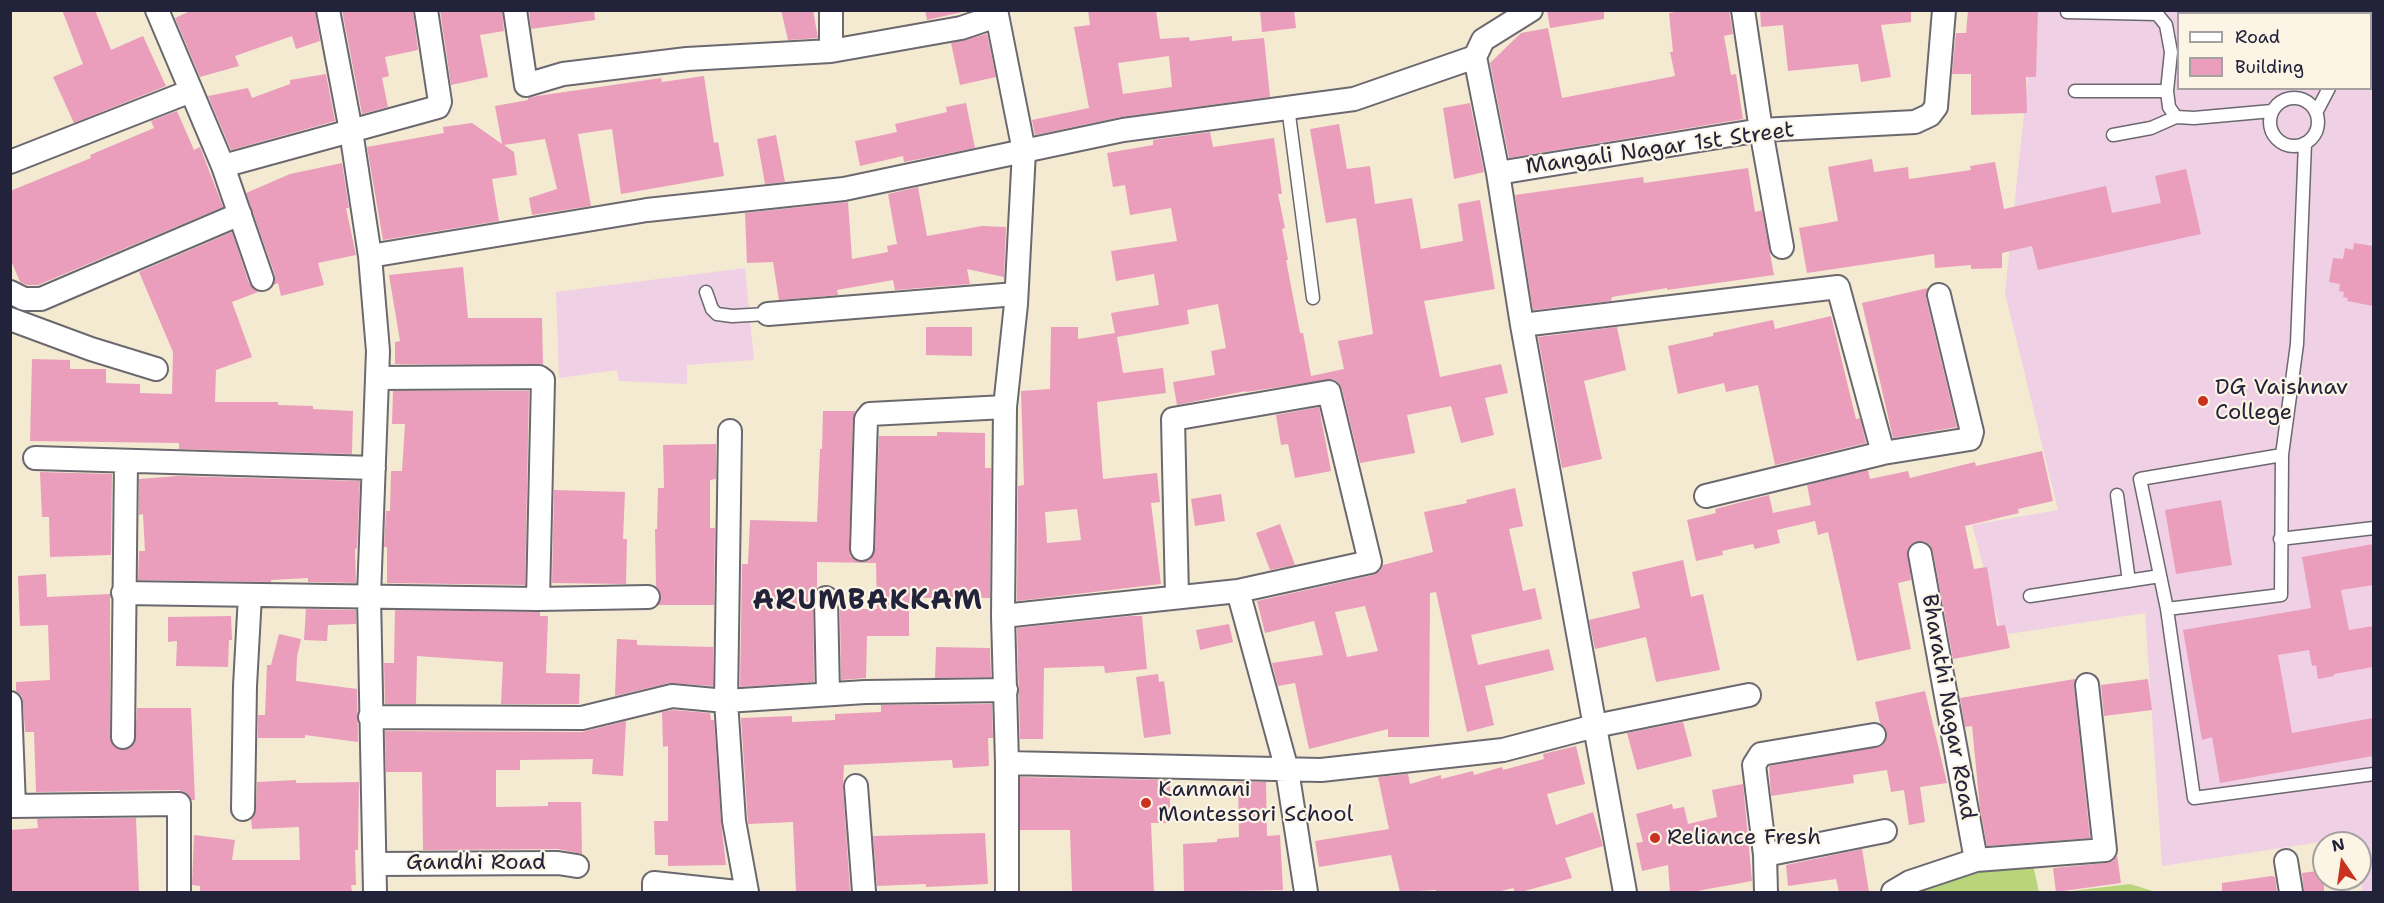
<!DOCTYPE html>
<style>
body{margin:0}
#map{position:relative;width:2384px;height:903px;overflow:hidden;background:#f3ead1;font-family:"Shantell Sans",sans-serif}
canvas{display:block}
.frame{position:absolute;inset:0;border:12px solid #22223b;pointer-events:none}
.legend{position:absolute;left:2177px;top:12px;width:195px;height:78px;box-sizing:border-box;background:#fcf5e5;border:2px solid #a5a1a1;margin:0;padding:8px 10px;list-style:none;font-size:18px;color:#22223b}
.legend li{display:flex;align-items:center;gap:12px;height:30px}
.legend b{width:30px;border:2px solid #a5a1a1}
.north{position:absolute;left:2312px;top:831px;width:60px;height:60px;box-sizing:border-box;background:#fcf5e5;border:2px solid #a5a1a1;border-radius:50%;rotate:347deg;font-size:16px;font-weight:700;line-height:24px;text-align:center;color:#22223b}
.north::after{content:'';display:block;margin:auto;width:21px;height:27px;background:#c8321e;clip-path:polygon(50% 0,100% 100%,50% 72%,0 100%)}
</style>
<div id="map">
<canvas width="2384" height="903"></canvas>
<div class="frame"></div>
<ul class="legend">
<li><b style="height:8px;background:#fff"></b>Road</li>
<li><b style="height:16px;background:#ea9ebc"></b>Building</li>
</ul>
<div class="north">N</div>
</div>
<script>
const context = document.querySelector('canvas').getContext('2d');
context.lineJoin = 'round';
function paint(path, color) { context.fillStyle = color; context.fill(path, 'evenodd'); }
const toPath = rows => new Path2D(rows.map(r => 'M' + r).join(''));
function trace(path, color, width, dash) { context.strokeStyle = color; context.lineWidth = width; context.lineCap = dash ? 'butt' : 'round'; context.setLineDash(dash || []); context.stroke(path); }
function drawText(font, color, halo, rows, align = 'center') {
  context.font = font + ' "Shantell Sans",sans-serif'; context.lineWidth = 4.5; context.setLineDash([]); context.textBaseline = 'middle'; context.strokeStyle = halo; context.fillStyle = color; for (const [text, x, y, turn = 0] of rows) {
    context.save(); context.translate(x, y); context.rotate((+turn || 0) * Math.PI / 180); context.textAlign = isNaN(turn) ? turn : align; if (halo) context.strokeText(text, 0, 0); context.fillText(text, 0, 0); context.restore();
  }
}
paint(toPath([
 [2035,11,2373,11,2373,892,2362,892,2360,843,2355,843,2354,837,2162,866,2145,613,2002,635,1972,525,2058,510,2005,293],
 [2178,14,2370,14,2370,88,2178,88],
 [745,268,754,360,687,365,687,384,619,381,617,370,559,378,556,292]
]), '#f0d0e5');
paint(toPath([
 [2033,865,2039,892,1914,892,1977,866],
 [2130,884,2156,892,2063,892]
]), '#b8d57b');
paint(toPath([
 [62,10,95,10,111,50,143,36,166,86,74,123,53,77,83,64],
 [192,10,315,10,320,41,296,49,292,36,235,56,239,66,200,77,175,18],
 [342,10,413,10,418,50,385,57,389,76,382,78,388,107,362,114],
 [440,10,502,10,504,31,480,35,488,77,451,85],
 [529,10,594,10,595,20,531,29],
 [781,10,813,10,818,38,788,40],
 [925,10,971,10,927,20],
 [1088,10,1156,10,1160,39,1189,37,1190,41,1232,36,1232,41,1264,38,1270,97,1121,117,1035,135,1032,120,1089,108,1074,27,1090,25],
 [1169,56,1172,87,1123,94,1118,63],
 [1260,10,1294,10,1296,28,1262,32],
 [1547,10,1604,10,1604,19,1550,28],
 [1689,10,1729,10,1733,34,1724,36,1731,75,1736,74,1743,119,1509,158,1490,63,1521,33,1548,28,1562,98,1675,76,1670,52,1673,52,1669,13],
 [1760,10,1911,10,1911,22,1881,25,1891,77,1861,82,1858,64,1788,71,1783,25,1761,27],
 [1968,10,2038,10,2036,77,2026,77,2027,113,1971,115,1971,74,1952,74,1956,33,1966,33],
 [987,34,996,77,960,85,951,43],
 [326,74,335,121,231,150,208,96,248,88,252,98,290,84,290,80],
 [704,76,714,143,718,142,724,176,621,194,612,129,578,134,591,206,532,215,529,198,557,189,545,139,504,145,514,152,517,175,492,179,499,221,383,240,367,147,444,133,443,127,472,123,502,144,495,106,528,100,528,98,537,96,661,78,662,82],
 [966,103,975,148,904,162,903,156,860,166,855,141,897,132,895,124,947,112,946,107],
 [1470,103,1484,172,1454,179,1443,108],
 [177,111,194,150,200,147,223,207,38,285,27,285,20,282,10,258,10,191,91,158,90,155,154,128,151,121],
 [1339,124,1347,169,1370,166,1375,204,1412,198,1421,249,1463,241,1458,204,1480,200,1495,289,1424,301,1440,377,1501,364,1508,393,1485,398,1494,435,1461,443,1451,406,1407,415,1415,453,1360,463,1342,389,1339,383,1333,379,1246,392,1246,391,1177,405,1173,382,1215,375,1211,351,1226,348,1218,304,1187,310,1189,324,1117,337,1123,373,1163,368,1166,393,1097,402,1103,479,1157,473,1160,502,1151,503,1161,584,1017,601,1018,486,1024,485,1021,391,1050,389,1051,327,1078,327,1078,339,1115,333,1111,313,1159,305,1154,274,1116,281,1111,251,1177,241,1171,208,1130,215,1125,185,1113,187,1107,153,1153,145,1153,140,1210,132,1213,147,1274,138,1282,194,1278,194,1285,228,1282,229,1288,260,1286,260,1300,333,1303,333,1311,376,1344,369,1338,341,1373,334,1356,218,1326,223,1310,129],
 [1077,509,1081,540,1047,543,1045,512],
 [776,135,785,182,765,184,757,139],
 [1872,159,1874,172,1908,167,1909,179,1971,170,1970,166,1995,162,2004,209,2106,186,2112,213,2161,203,2155,176,2186,169,2201,234,2038,270,2032,246,2002,253,2002,268,1971,269,1971,265,1935,268,1934,254,1807,273,1799,228,1838,221,1828,167],
 [342,163,349,208,346,208,356,255,318,263,324,285,281,296,278,283,274,285,275,275,246,193,290,174],
 [1748,168,1755,212,1762,210,1774,275,1667,290,1667,288,1612,297,1611,301,1533,310,1515,195,1643,177,1644,183],
 [918,187,927,236,982,226,1006,227,1004,277,967,269,970,284,895,290,893,280,837,290,838,295,779,300,773,262,747,263,745,213,848,202,852,259,888,252,887,246,897,244,888,194],
 [232,232,249,283,258,292,232,302,252,357,216,370,215,402,278,402,278,405,313,406,313,409,353,411,352,454,179,449,179,443,30,441,32,359,70,360,70,369,106,369,106,383,140,384,140,393,172,394,173,352,139,272],
 [2354,243,2373,246,2373,306,2347,301,2348,298,2343,297,2344,292,2339,291,2340,284,2329,282,2333,258,2343,259,2345,248,2353,250],
 [463,267,468,318,542,318,543,365,395,364,395,342,400,341,389,275],
 [1928,288,1926,298,1957,427,1893,438,1862,303],
 [1831,316,1856,419,1860,418,1866,443,1775,465,1758,385,1726,392,1724,383,1678,394,1668,346,1713,336,1713,333,1773,320,1775,329],
 [926,327,972,327,972,356,926,355],
 [1617,327,1626,370,1584,381,1602,459,1562,468,1538,337],
 [393,391,529,391,525,585,387,583,387,547,384,547,386,511,390,511,391,471,402,471,405,424,392,424],
 [1319,407,1331,471,1295,478,1288,444,1281,445,1276,415],
 [823,411,855,411,853,419,849,549,850,556,861,562,869,561,875,549,879,436,937,436,937,432,985,433,985,468,991,468,990,598,917,598,917,604,909,604,909,636,867,636,866,678,841,680,840,609,877,609,876,563,817,562,817,588,813,598,814,682,740,687,742,564,748,564,750,520,817,522,820,449,822,449],
 [716,444,716,479,710,480,710,528,715,528,714,605,658,605,661,596,656,586,655,529,657,529,658,488,664,488,663,445],
 [2042,451,2053,501,2018,509,2019,513,1965,526,1974,569,1987,567,1997,626,2005,625,2010,648,1953,659,1933,552,1930,545,1924,541,1912,543,1908,549,1911,580,1898,583,1911,649,1857,661,1828,532,1818,535,1815,521,1777,530,1780,543,1755,549,1753,544,1722,551,1723,555,1696,561,1687,520,1716,513,1715,509,1769,495,1773,513,1811,505,1807,485,1868,470,1870,479,1908,471,1910,478,1975,462,1976,466],
 [40,472,112,474,111,555,50,557,49,517,42,517],
 [178,476,360,481,357,548,355,549,356,583,308,582,308,578,271,580,271,582,138,580,139,551,145,551,143,514,139,515,139,479],
 [1515,488,1523,526,1509,529,1523,591,1535,588,1542,619,1471,635,1478,665,1549,649,1554,670,1485,686,1494,725,1467,732,1436,592,1430,593,1429,737,1388,737,1388,729,1309,749,1295,683,1278,686,1272,663,1323,655,1314,621,1265,633,1257,601,1373,575,1380,571,1383,565,1433,552,1424,512,1467,503,1466,500],
 [1365,606,1378,651,1347,657,1335,612],
 [554,490,625,492,623,539,627,539,626,584,552,583],
 [1221,494,1225,521,1195,526,1191,499],
 [2221,500,2232,565,2176,574,2165,510],
 [1280,524,1295,565,1270,570,1256,533],
 [2373,544,2373,585,2341,590,2349,630,2373,626,2373,667,2334,674,2334,676,2318,679,2316,665,2312,666,2309,650,2278,655,2292,733,2373,718,2373,756,2220,783,2212,737,2202,740,2183,630,2311,608,2302,557],
 [1683,560,1691,597,1703,594,1720,670,1656,682,1646,637,1595,649,1589,620,1640,608,1632,572],
 [46,574,47,597,110,594,110,737,116,748,123,750,130,748,135,743,137,708,191,708,195,800,191,800,186,793,179,790,36,792,34,732,25,732,23,702,22,696,16,691,16,682,50,680,48,625,20,626,18,576],
 [306,609,356,610,356,624,328,625,327,641,304,640],
 [395,610,540,612,540,616,548,616,546,673,580,674,579,704,501,704,503,662,417,656,416,704,385,704,384,663,394,663],
 [231,616,232,640,229,640,228,667,176,666,177,641,168,642,168,617],
 [1131,616,1142,616,1147,669,1105,673,1104,666,1044,668,1043,739,1020,739,1017,628],
 [1229,624,1233,642,1200,650,1196,630],
 [279,634,301,639,297,657,296,681,357,689,358,742,305,735,305,738,258,738,258,715,265,715,267,665,271,665],
 [617,639,637,640,637,645,713,647,713,686,669,683,615,696],
 [936,647,990,648,991,677,935,678],
 [1158,674,1159,682,1164,681,1171,734,1144,738,1136,677],
 [2075,679,2074,686,2090,838,1987,846,1980,808,1972,726,1965,727,1960,698],
 [2148,679,2152,710,2104,716,2101,685],
 [1925,691,1947,783,1920,787,1925,822,1909,825,1904,790,1891,792,1887,770,1853,775,1854,783,1771,796,1769,766,1882,746,1886,740,1887,733,1880,723,1875,702],
 [992,704,993,738,988,738,989,766,953,768,952,760,844,765,843,787,850,891,796,892,793,822,748,824,741,718,792,716,792,722,835,720,835,714,881,712,881,705],
 [673,710,710,713,711,720,714,720,721,822,726,865,668,866,668,855,655,855,654,821,668,821,668,746,663,747,662,712],
 [626,721,623,776,592,774,593,759,520,760,520,770,496,770,496,807,548,806,548,802,581,802,582,854,558,849,423,850,422,772,386,772,385,731,582,732],
 [1683,722,1692,756,1637,770,1627,733],
 [1576,746,1585,784,1547,794,1556,825,1593,812,1603,846,1565,858,1572,878,1521,892,1515,892,1513,888,1497,892,1436,892,1436,890,1400,892,1391,855,1319,867,1315,841,1389,829,1378,777,1408,774,1410,784,1441,775,1441,779,1473,771,1474,775,1502,767,1503,770,1544,759,1543,754],
 [1020,777,1170,780,1170,823,1151,823,1154,892,1072,892,1070,830,1020,830],
 [296,780,296,783,359,782,358,850,355,850,356,885,351,885,352,892,200,892,200,886,192,885,194,835,235,840,232,860,300,860,299,827,252,829,251,819,256,809,257,782],
 [1238,782,1266,782,1267,836,1280,835,1283,890,1184,892,1183,844,1217,842,1217,839,1239,837],
 [1743,784,1752,881,1697,891,1697,892,1670,892,1668,865,1642,871,1636,843,1643,842,1636,814,1672,804,1673,809,1684,807,1688,824,1717,817,1712,790],
 [136,818,139,892,10,892,10,830,38,828,37,819],
 [985,833,988,884,926,887,926,884,877,886,873,836],
 [1862,849,1869,892,1839,892,1836,879,1788,886,1786,865],
 [2117,855,2121,883,2056,892,2053,868,2106,863,2113,861],
 [2324,870,2324,892,2304,892,2302,873],
 [2272,876,2275,877,2277,892,2222,892,2222,883]
]), '#ea9ebc');
const lane = toPath([
 [2158,10,2157,14,2166,25,2171,52,2167,91,2169,107,2176,117,2194,118,2272,111],
 [2067,12,2157,14],
 [2347,14,2348,10],
 [2075,91,2167,91],
 '2270 122a24 24 0 1 1 48 0a24 24 0 1 1-48 0Z',
 [1288,107,1313,298],
 [2317,111,2329,88],
 [2113,135,2151,128,2176,117],
 [2305,143,2297,344,2282,455,2281,595,2167,609,2194,798,2374,774],
 [706,292,712,309,717,314,732,316,768,314],
 [2117,495,2129,581],
 [2280,539,2374,528],
 [2030,596,2160,576],
 [2167,609,2140,479,2282,455]
]);
const street = toPath([
 [157,10,223,166,262,279],
 [328,10,351,131,370,256,378,351,369,596,375,892],
 [515,10,526,85,563,74,687,59,831,51,961,28,997,16],
 [831,10,831,51],
 [996,10,1024,151,1016,304,1005,407,1003,616,1007,763,1007,892],
 [1531,10,1483,40,1475,57,1498,173,1522,325,1625,892],
 [1743,10,1761,130,1782,247],
 [10,162,191,91],
 [223,166,438,107,440,102,426,10],
 [1498,173,1761,130,1915,122,1930,115,1936,107,1944,10],
 [370,256,647,210,844,189,1123,130,1354,99,1475,57],
 [10,292,24,299,41,299,240,214],
 [768,314,1016,294],
 [10,319,91,349,156,369],
 [1522,325,1838,287,1883,453],
 [377,378,539,377,543,380,538,599],
 [730,431,726,701,734,821,747,892],
 [35,458,374,468],
 [1706,496,1883,453,1970,439,1972,432,1939,295],
 [862,549,866,419,870,414,1005,407],
 [1920,554,1976,860],
 [1238,591,1287,770,1306,892],
 [123,593,538,599,648,597],
 [826,598,828,694],
 [1003,616,1238,591,1370,562,1329,392,1173,419,1177,597],
 [10,703,14,806],
 [370,717,582,718,672,696,726,701,865,692,1006,690],
 [123,737,126,461],
 [1007,763,1321,770,1503,750,1595,726,1749,695],
 [856,786,864,892],
 [10,806,179,804,179,892],
 [243,809,245,686,250,595],
 [1765,855,1885,831],
 [2286,861,2291,892],
 [375,864,558,863,577,866],
 [654,892,654,883,737,892],
 [1766,892,1765,855,1754,765,1761,754,1874,735],
 [1893,892,1910,882,1976,860,2105,850,2087,685]
]);
trace(lane, '#6b6870', 15);
trace(street, '#6b6870', 26);
trace(lane, '#fff', 12);
trace(street, '#fff', 22);
for (const [x, y, r, color] of [
 [2203,401,6,"#c8321e"],
 [1146,803,6,"#c8321e"],
 [1655,838,6,"#c8321e"]
]) { const dot = new Path2D(); dot.arc(x, y, r, 0, 2 * Math.PI); context.fillStyle = color; context.fill(dot); trace(dot, '#fcf5e5', 2); }
drawText('22px', '#22223b', '#fcf5e5', [
 ["Mangali Nagar 1st Street",1660,149,-8],
 ["Bharathi Nagar Road",1948,707,80],
 ["Gandhi Road",476,863]
]);
drawText('22px', '#22223b', '#fcf5e5', [
 ["DG Vaishnav",2215,388],
 ["College",2215,413],
 ["Kanmani",1158,790],
 ["Montessori School",1158,815],
 ["Reliance Fresh",1667,838]
], 'left');
context.letterSpacing = '1.5px';
drawText('bold 28px', '#22223b', '#fcf5e5', [
 ["ARUMBAKKAM",868,602]
]);
context.letterSpacing = '0px';
</script>
